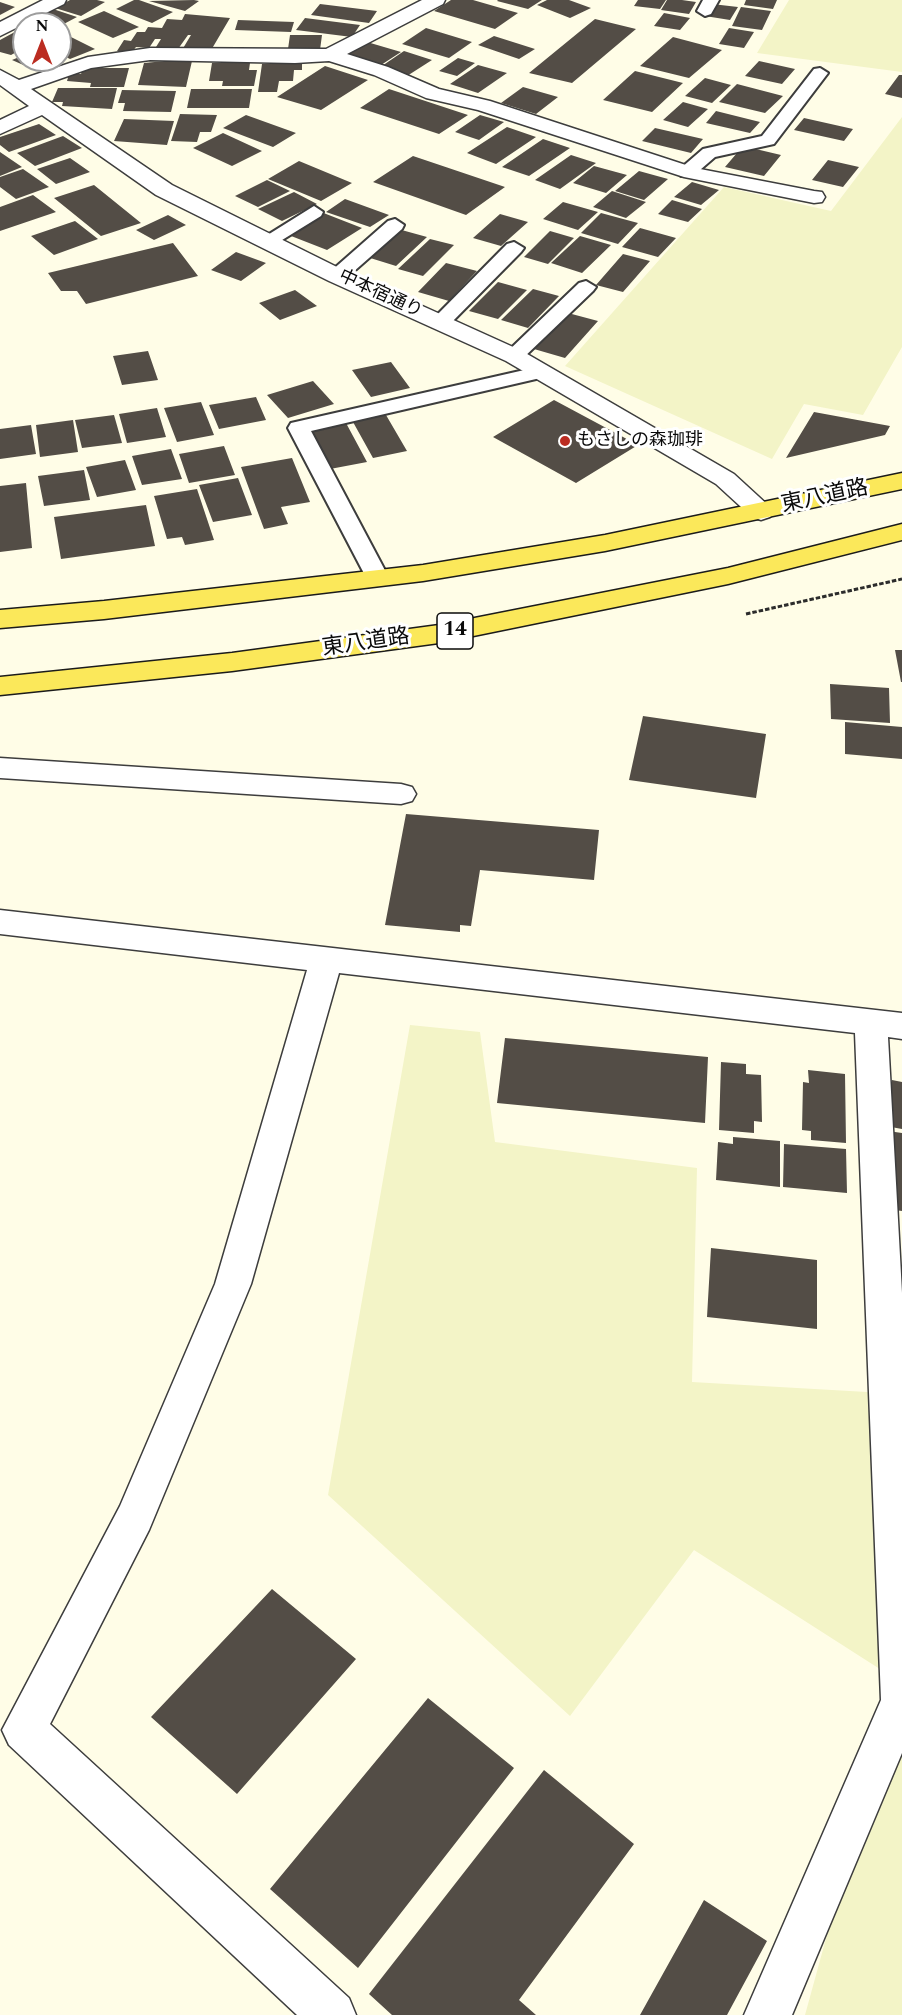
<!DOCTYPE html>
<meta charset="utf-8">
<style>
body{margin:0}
#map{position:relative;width:902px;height:2015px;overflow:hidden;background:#fffde7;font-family:Spectral,serif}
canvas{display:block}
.north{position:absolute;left:12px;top:12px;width:60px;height:60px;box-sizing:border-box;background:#fff;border:2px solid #9d9d9d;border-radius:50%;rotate:0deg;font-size:16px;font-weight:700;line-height:24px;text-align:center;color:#0a0a0a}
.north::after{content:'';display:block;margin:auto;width:21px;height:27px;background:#bb2c21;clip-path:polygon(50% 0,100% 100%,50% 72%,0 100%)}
</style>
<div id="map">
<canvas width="902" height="2015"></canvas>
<div class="north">N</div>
</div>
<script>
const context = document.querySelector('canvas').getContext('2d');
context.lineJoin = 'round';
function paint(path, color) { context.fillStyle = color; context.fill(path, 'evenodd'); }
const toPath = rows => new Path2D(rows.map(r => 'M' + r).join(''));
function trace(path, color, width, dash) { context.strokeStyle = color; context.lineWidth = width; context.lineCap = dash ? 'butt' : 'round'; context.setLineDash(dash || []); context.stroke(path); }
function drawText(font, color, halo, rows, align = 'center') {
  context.font = font + ' Spectral,"Noto Sans JP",serif'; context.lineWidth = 6; context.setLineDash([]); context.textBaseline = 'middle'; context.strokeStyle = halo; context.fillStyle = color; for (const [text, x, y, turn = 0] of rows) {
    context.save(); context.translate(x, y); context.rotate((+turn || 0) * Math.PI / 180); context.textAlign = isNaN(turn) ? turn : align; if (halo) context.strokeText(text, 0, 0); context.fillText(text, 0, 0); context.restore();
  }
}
paint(toPath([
 [789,0,902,0,902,72,757,53],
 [902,117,902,347,863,415,804,404,772,459,565,366,724,187,831,211],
 [410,1025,480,1032,495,1142,697,1168,692,1382,902,1394,902,2015,805,2015,897,1680,694,1550,570,1716,328,1495]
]), '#f3f4c7');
paint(toPath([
 [70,0,97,0,105,2,81,16,55,8],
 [134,0,139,0,173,12,152,23,116,9],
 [194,0,199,1,185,11,149,1],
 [451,0,473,0,518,13,495,29,434,11],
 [542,0,528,9,497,1,498,0],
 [547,0,569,0,591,8,570,18,537,5],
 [638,0,666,0,660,9,634,6],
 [667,0,682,0,696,2,689,14,661,10],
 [746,0,777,0,773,9,744,5],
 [0,2,15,7,0,15],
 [320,4,377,11,369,23,311,15],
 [712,4,738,7,730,20,705,16],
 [741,7,771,11,762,30,732,26],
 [50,8,77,17,60,26,30,19],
 [104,11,139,27,113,38,78,22],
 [664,13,690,18,680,30,654,26],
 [185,14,230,18,210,52,182,50,191,35,188,35,178,49,156,47,161,39,155,39,149,48,136,47,132,52,117,51,124,40,131,41,137,32,145,32,148,27,162,28,167,19,182,20],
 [305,18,360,25,352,37,296,30],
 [595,19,636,29,572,83,529,73],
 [238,20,294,22,291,32,235,30],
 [24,27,24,48,11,55,0,52,0,40],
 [426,28,472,42,449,58,402,44],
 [729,28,754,32,744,48,719,44],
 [290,35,322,35,320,50,288,49],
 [69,36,95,49,70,59,60,54,60,39],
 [494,36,535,49,519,59,478,45],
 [673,37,722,50,689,78,640,66],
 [367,42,401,52,381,65,347,55],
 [404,51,432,60,407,76,379,68],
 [24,55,24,60,62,60,37,71,12,60],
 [458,58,475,63,457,76,439,71],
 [165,61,192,61,186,87,138,85,144,63],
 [759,61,795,69,782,84,745,76],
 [212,63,250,63,249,70,257,70,254,86,222,86,223,81,209,81],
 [262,64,302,64,302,70,294,70,293,81,279,81,277,92,258,92],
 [478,65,507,73,478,93,450,84],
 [325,66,368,80,321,110,277,97],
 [83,68,129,68,124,87,90,87,91,83,67,81,69,74,81,74],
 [635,71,683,83,652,112,603,100],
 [899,75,902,75,902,98,885,94],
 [705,78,731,85,712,103,685,96],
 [737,84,783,96,765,113,719,102],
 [523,87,558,97,536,114,501,103],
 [58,88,117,88,112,109,62,106,63,102,52,102],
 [191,89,252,89,249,108,187,108],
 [389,89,468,115,439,134,360,108],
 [122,90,176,91,171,112,123,111,125,103,118,103],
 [683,102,708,109,688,127,663,120],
 [716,111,760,122,750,133,706,123],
 [180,114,217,115,211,132,200,132,197,142,171,141],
 [246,115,296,133,273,147,223,128],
 [480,115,504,122,479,140,455,132],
 [804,118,853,129,844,141,794,130],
 [124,119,174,121,167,145,114,141],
 [39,124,56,135,9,152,0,145,0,137],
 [507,127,536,137,496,164,467,153],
 [655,128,703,139,691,153,642,141],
 [223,133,262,151,232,166,193,148],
 [63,136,82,148,35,166,17,153],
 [543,139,570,148,529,176,502,167],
 [743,146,781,155,764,176,725,167],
 [0,152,22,167,0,176],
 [571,155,596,163,560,189,535,180],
 [413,156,505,187,466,215,373,182],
 [70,158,90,172,56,184,37,169],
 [828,160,859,167,843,187,812,180],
 [299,161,352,183,321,201,268,179],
 [594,166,627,175,606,193,573,183],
 [23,169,49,187,16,199,0,187,0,177],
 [639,171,668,179,644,200,615,191],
 [267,180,290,191,258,207,235,196],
 [692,182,719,190,701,205,674,197],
 [94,185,141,223,101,236,54,198],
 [612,191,646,202,626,218,593,207],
 [294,192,317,204,282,221,258,209],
 [33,195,56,212,0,231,0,207],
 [345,199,389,215,370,227,326,212],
 [672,200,702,209,688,222,658,214],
 [563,202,598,212,578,230,543,219],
 [321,212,362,228,327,250,286,234],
 [601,213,638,223,618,244,581,233],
 [500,214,528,222,501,246,473,238],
 [168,215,186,225,154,240,136,230],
 [75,221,98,239,54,255,31,236],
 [640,228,676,238,658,257,622,247],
 [398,229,427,237,396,266,367,257],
 [550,231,574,238,548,264,524,257],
 [580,236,611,245,582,273,551,263],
 [430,239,454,245,423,276,398,269],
 [173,243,198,276,86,304,77,291,61,291,48,273],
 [236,252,266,263,241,281,211,270],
 [623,254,650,261,623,292,596,285],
 [446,263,477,271,449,301,418,292],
 [498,282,527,290,498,319,469,311],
 [533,289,559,296,528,328,501,320],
 [295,290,317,306,280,320,259,303],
 [568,313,598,321,565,358,534,349],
 [148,351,158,380,122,385,113,356],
 [391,362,410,388,371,397,352,370],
 [313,381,334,404,288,418,267,395],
 [256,397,266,420,219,429,209,405],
 [554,400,638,445,576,483,493,437],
 [201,402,214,435,177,442,164,408],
 [157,408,166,437,127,443,119,414],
 [814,412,890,426,885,435,786,458],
 [114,415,122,443,82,448,75,420],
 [386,415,407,451,373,458,353,422],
 [73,420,78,452,40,457,36,425],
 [346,423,367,462,330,469,310,429],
 [31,425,36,454,0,459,0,429],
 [224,446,235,475,189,483,179,454],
 [171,449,182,479,142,485,132,456],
 [292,458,310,502,281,507,288,524,264,529,241,467],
 [125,460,136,490,97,497,86,467],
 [84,470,90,500,44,506,38,476],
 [238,478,252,515,213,522,199,485],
 [26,483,32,548,0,552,0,486],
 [197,489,214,540,185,545,182,537,167,539,154,496],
 [146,505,155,546,61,559,54,517],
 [895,650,902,650,902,682,901,682],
 [830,684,889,688,890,723,831,719],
 [643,716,766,734,756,798,629,780],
 [845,722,902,727,902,759,845,754],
 [406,814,599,830,594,880,480,870,471,926,460,925,460,932,385,925],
 [505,1038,708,1057,705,1123,497,1103],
 [721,1062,746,1064,746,1074,761,1075,762,1122,754,1121,754,1133,719,1130],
 [808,1070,845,1074,846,1143,811,1140,811,1131,802,1130,803,1082,809,1083],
 [892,1080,902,1082,902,1129,891,1127],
 [888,1131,902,1133,902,1211,887,1209],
 [733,1137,780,1141,780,1187,716,1180,718,1142,733,1144],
 [784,1144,846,1149,847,1193,783,1187],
 [711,1248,817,1260,817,1329,707,1317],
 [272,1589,356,1659,237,1794,151,1717],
 [428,1698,514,1768,358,1968,270,1889],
 [544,1770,634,1844,519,2000,536,2015,392,2015,369,1994],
 [704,1900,767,1941,727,2015,640,2015]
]), '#534d46');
const service = toPath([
 [703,0,719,0,711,14,705,16,697,11,703,0],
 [820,68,828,73,774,144,715,157,693,176,681,176,678,172,681,168,703,149,762,136,814,69,820,68],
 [314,206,323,212,321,216,274,245,260,245,258,241,314,206],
 [395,219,404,225,402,229,344,280,330,280,327,276,330,272,388,221,395,219],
 [514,242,524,248,521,252,447,327,433,327,430,323,433,319,507,244,514,242],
 [586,281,596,287,593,291,521,360,507,360,504,356,507,352,579,283,586,281],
 [542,366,549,368,552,372,549,376,311,431,389,578,385,583,377,585,369,583,288,428,291,423,542,366]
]);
const minor = toPath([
 [43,0,66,0,64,4,0,36,0,22,43,0],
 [422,0,445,0,443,4,347,54,388,67,439,89,490,101,695,168,814,191,822,192,825,197,822,202,814,203,684,177,478,110,426,98,374,75,329,61,295,63,150,60,91,68,31,89,172,185,345,271,522,351,734,474,770,507,774,512,770,517,761,520,752,517,716,484,506,361,329,281,156,195,42,115,0,134,0,120,29,106,0,85,0,70,19,80,88,57,150,48,326,49,422,0],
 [0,758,401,784,412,787,416,794,412,801,401,804,0,778,0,758],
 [0,910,902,1013,902,1039,888,1037,902,1293,902,1753,792,2015,744,2015,881,1700,855,1033,339,973,251,1284,149,1530,50,1724,349,1998,356,2015,297,2015,9,1745,2,1730,120,1506,215,1284,307,970,0,934,0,910]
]);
const primary = toPath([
 [902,473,902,489,605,551,423,581,104,619,0,628,0,610,104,601,423,565,605,535,902,473],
 [902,524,902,540,728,584,439,643,232,671,0,695,0,677,232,653,439,625,728,568,902,524]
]);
trace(service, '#3d3d3d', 4);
trace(minor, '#3d3d3d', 3);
trace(primary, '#1b1b1b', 3);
trace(toPath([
 [746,614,902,579]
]), '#2c2c2c', 3, [4.5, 2]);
paint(service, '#fff');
paint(minor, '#fff');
paint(primary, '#fbe85a');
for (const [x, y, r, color] of [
 [565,441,6,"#bb2c21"]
]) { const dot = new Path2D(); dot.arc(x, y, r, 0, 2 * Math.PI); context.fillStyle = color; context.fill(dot); trace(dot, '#fff', 2); }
drawText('18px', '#0a0a0a', '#fff', [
 ["中本宿通り",380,295,25]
]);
drawText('18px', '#0a0a0a', '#fff', [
 ["もさしの森珈琲",577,441]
], 'left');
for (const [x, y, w] of [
 [455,631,36]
]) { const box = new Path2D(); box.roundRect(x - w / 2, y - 18, w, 36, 4.5); context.fillStyle = '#fff'; context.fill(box); trace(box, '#0a0a0a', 1.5); }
drawText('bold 21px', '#0a0a0a', null, [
 ["14",455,631]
]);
drawText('22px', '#0a0a0a', '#fff', [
 ["東八道路",825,498,-12],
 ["東八道路",366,644,-8]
]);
</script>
